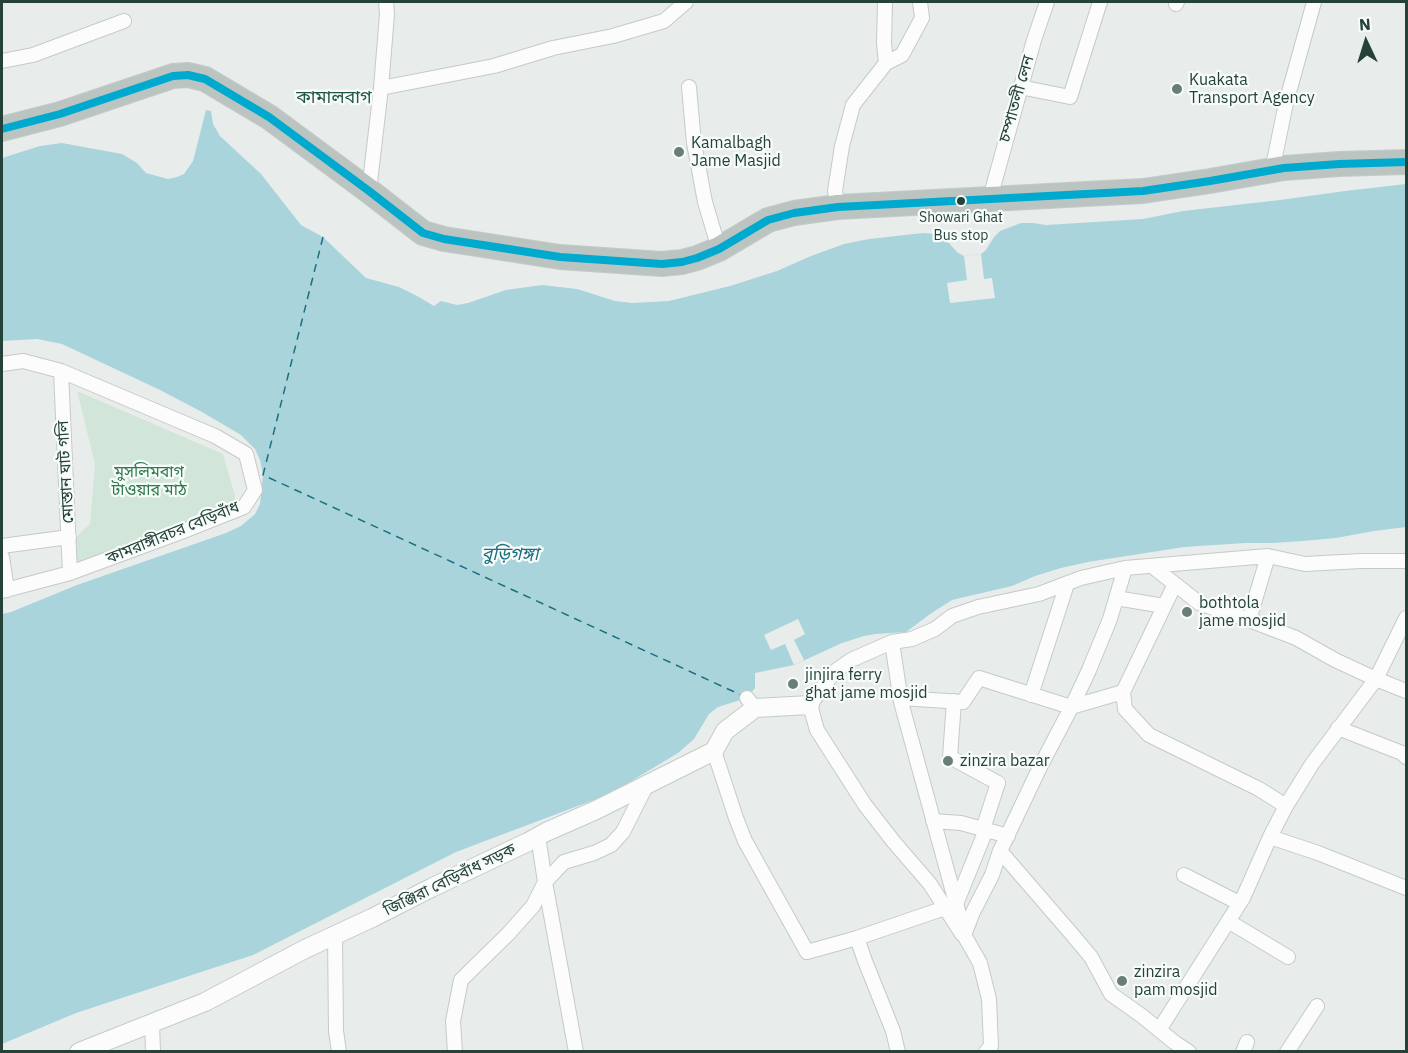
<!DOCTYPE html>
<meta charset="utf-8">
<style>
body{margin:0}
#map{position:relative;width:1408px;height:1053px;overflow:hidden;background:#e8edeb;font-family:"IBM Plex Sans",sans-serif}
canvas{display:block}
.frame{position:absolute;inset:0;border:3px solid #24423a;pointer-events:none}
.north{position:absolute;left:1336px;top:12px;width:60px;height:60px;-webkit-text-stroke:4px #f7fbf9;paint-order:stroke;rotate:356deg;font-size:16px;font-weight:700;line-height:24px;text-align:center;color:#24423a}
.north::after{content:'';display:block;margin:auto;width:21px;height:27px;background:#24423a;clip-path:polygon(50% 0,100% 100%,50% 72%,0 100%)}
</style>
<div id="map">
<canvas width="1408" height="1053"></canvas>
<div class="frame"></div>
<div class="north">N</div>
</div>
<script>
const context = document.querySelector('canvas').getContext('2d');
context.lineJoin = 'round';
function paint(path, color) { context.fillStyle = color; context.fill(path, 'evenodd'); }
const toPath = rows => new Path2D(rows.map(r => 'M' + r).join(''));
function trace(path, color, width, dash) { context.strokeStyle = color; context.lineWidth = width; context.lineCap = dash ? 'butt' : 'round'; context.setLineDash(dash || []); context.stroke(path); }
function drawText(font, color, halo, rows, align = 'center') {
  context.font = font + ' "IBM Plex Sans","Noto Sans Bengali",sans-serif'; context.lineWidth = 4.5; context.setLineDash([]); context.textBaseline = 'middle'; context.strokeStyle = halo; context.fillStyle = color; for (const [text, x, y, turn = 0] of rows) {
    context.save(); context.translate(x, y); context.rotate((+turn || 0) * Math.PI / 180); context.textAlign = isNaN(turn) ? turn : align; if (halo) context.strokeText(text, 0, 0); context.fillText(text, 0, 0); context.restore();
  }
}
paint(toPath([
 [77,391,223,454,235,496,235,507,75,565,75,538,90,524,95,464]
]), '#d1e6d8');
paint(toPath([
 [206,110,211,111,213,124,220,136,261,174,301,225,323,237,366,278,399,287,419,297,434,306,441,301,457,305,468,303,506,290,542,285,577,289,615,301,632,303,669,301,730,286,777,271,811,256,844,244,869,239,923,233,937,234,948,242,958,253,964,256,981,254,986,250,994,237,1000,231,1021,223,1033,223,1046,225,1143,219,1183,211,1280,200,1345,191,1406,184,1406,527,1374,531,1336,538,1302,541,1274,543,1245,543,1184,547,1088,562,1061,568,1035,576,1012,586,952,600,933,612,906,632,875,634,864,636,842,643,794,665,755,673,755,688,747,698,718,707,709,714,694,739,678,753,618,789,599,798,456,852,253,955,76,1013,2,1044,2,614,11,612,77,585,226,533,241,526,255,514,260,504,263,475,260,460,255,449,241,435,202,412,160,390,62,344,37,339,2,341,2,158,40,146,62,143,122,154,137,163,146,173,168,179,177,177,184,174,193,161]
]), '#a9d4db');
paint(toPath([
 [981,254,984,279,992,278,995,298,950,303,947,283,967,280,964,256],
 [798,619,805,634,794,640,804,660,794,665,785,644,771,650,764,635]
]), '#e8edeb');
trace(toPath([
 [323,237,263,475,741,695]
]), '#1c6f80', 1.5, [8, 6]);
const street = toPath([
 [1176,4,1177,2],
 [2,61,33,55,124,21],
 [886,63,902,55,922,18,920,2],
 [689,87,694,143,705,202,719,249],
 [1020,87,1070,97,1100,2],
 [381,88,494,66,553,48,613,36,664,21,686,2],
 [1272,171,1286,103,1314,2],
 [369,191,381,88,387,14,386,2],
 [990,198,1034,40,1047,2],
 [838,207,835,191,842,146,853,105,886,63,884,43,885,2],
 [2,364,23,361,61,371,215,436,246,454,255,490,244,507,181,532,70,573,2,591],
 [61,371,70,573],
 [2,546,69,537],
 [2,557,7,590],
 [1152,566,1199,603,1249,620,1296,638,1335,660,1376,679,1406,691],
 [1116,598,1164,606],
 [1249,620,1268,556],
 [892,642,901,702,962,925],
 [1123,692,1125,709,1149,735,1259,789,1286,806],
 [1031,695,1067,584],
 [747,698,755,708],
 [900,698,963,702,979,678,1071,707,1123,692,1175,584],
 [954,701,950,757,998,783,983,829],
 [1338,728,1402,753,1406,757],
 [714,751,736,818,745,841,807,952,857,938,865,961,893,1031,898,1052],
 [933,821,961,823,1008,836],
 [538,836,545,882,576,1052],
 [1270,837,1318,853,1406,888],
 [1000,851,1070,932,1091,957,1111,994,1142,1016,1174,1042,1189,1052],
 [1184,875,1239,903],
 [956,904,986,830],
 [1228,921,1288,957],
 [335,935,336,1031,339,1052],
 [964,935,973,912,992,875,1000,851,1040,767,1074,702,1089,670,1110,619,1125,568],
 [857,938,945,908],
 [152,1023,153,1052],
 [1159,1030,1243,898,1270,837,1286,806,1312,764,1376,679,1406,618],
 [455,1052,453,1021,461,980,508,934,533,906,545,882,564,862,594,853,611,845,623,832,647,784],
 [986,1052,991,1046,989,999,980,963,964,935,962,934,930,884,893,841,865,805,817,730,810,705,834,672,851,660,892,642,912,639,935,629,952,616,978,607,1039,594,1081,578,1125,568,1268,556,1305,564,1361,561,1406,561],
 [1243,1052,1247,1042],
 [1287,1052,1317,1006]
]);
const secondary = toPath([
 [79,1052,205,1002,305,949,372,918,431,888,528,842,546,832,596,810,714,751,725,731,755,708,810,705]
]);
const highway = toPath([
 [2,129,60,114,173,76,188,75,205,79,269,117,369,191,423,233,444,239,560,257,662,264,682,262,697,258,719,249,768,220,794,213,838,207,1143,191,1210,181,1284,168,1339,164,1406,162]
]);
trace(street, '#c5cac8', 16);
trace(secondary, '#c3cbc8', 20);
trace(highway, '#c3ccc9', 26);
trace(street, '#fcfcfc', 14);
trace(secondary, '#fcfcfc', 18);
trace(highway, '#bcc4c2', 24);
trace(toPath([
 [2,129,60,114,173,76,188,75,205,79,269,117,369,191,423,233,444,239,560,257,662,264,682,262,697,258,719,249,768,220,794,213,838,207,1143,191,1210,181,1284,168,1339,164,1406,162]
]), '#00a9ce', 8);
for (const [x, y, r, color] of [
 [1177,89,6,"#697e78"],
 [679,152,6,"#697e78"],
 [961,201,5,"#24423a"],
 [1187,612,6,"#697e78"],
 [793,684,6,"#697e78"],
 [948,761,6,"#697e78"],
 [1122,981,6,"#697e78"]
]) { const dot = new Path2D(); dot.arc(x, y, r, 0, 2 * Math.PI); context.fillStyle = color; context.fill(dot); trace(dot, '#f7fbf9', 2); }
drawText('14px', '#24423a', '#f7fbf9', [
 ["Showari Ghat",961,218],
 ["Bus stop",961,236]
]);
drawText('16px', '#24423a', '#f7fbf9', [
 ["Kuakata",1189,80],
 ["Transport Agency",1189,98],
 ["Kamalbagh",691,143],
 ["Jame Masjid",691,161],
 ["bothtola",1199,603],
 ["jame mosjid",1199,621],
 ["jinjira ferry",805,675],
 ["ghat jame mosjid",805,693],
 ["zinzira bazar",960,761],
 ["zinzira",1134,972],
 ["pam mosjid",1134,990]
], 'left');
drawText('16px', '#24423a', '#f7fbf9', [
 ["চম্পাতলী লেন",1017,99,-74],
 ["মোস্তান ঘাট গলি",66,472,-93],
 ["কামরাঙ্গীরচর বেড়িবাঁধ",173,533,-22],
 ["জিঞ্জিরা বেড়িবাঁধ সড়ক",450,880,-26]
]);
drawText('16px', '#2d7a4b', '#f7fbf9', [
 ["মুসলিমবাগ",149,472],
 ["টাওয়ার মাঠ",149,490]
]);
drawText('18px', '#1f5548', '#f7fbf9', [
 ["কামালবাগ",334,98]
]);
drawText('italic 18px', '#1c6f80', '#f7fbf9', [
 ["বুড়িগঙ্গা",510,555]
]);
</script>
